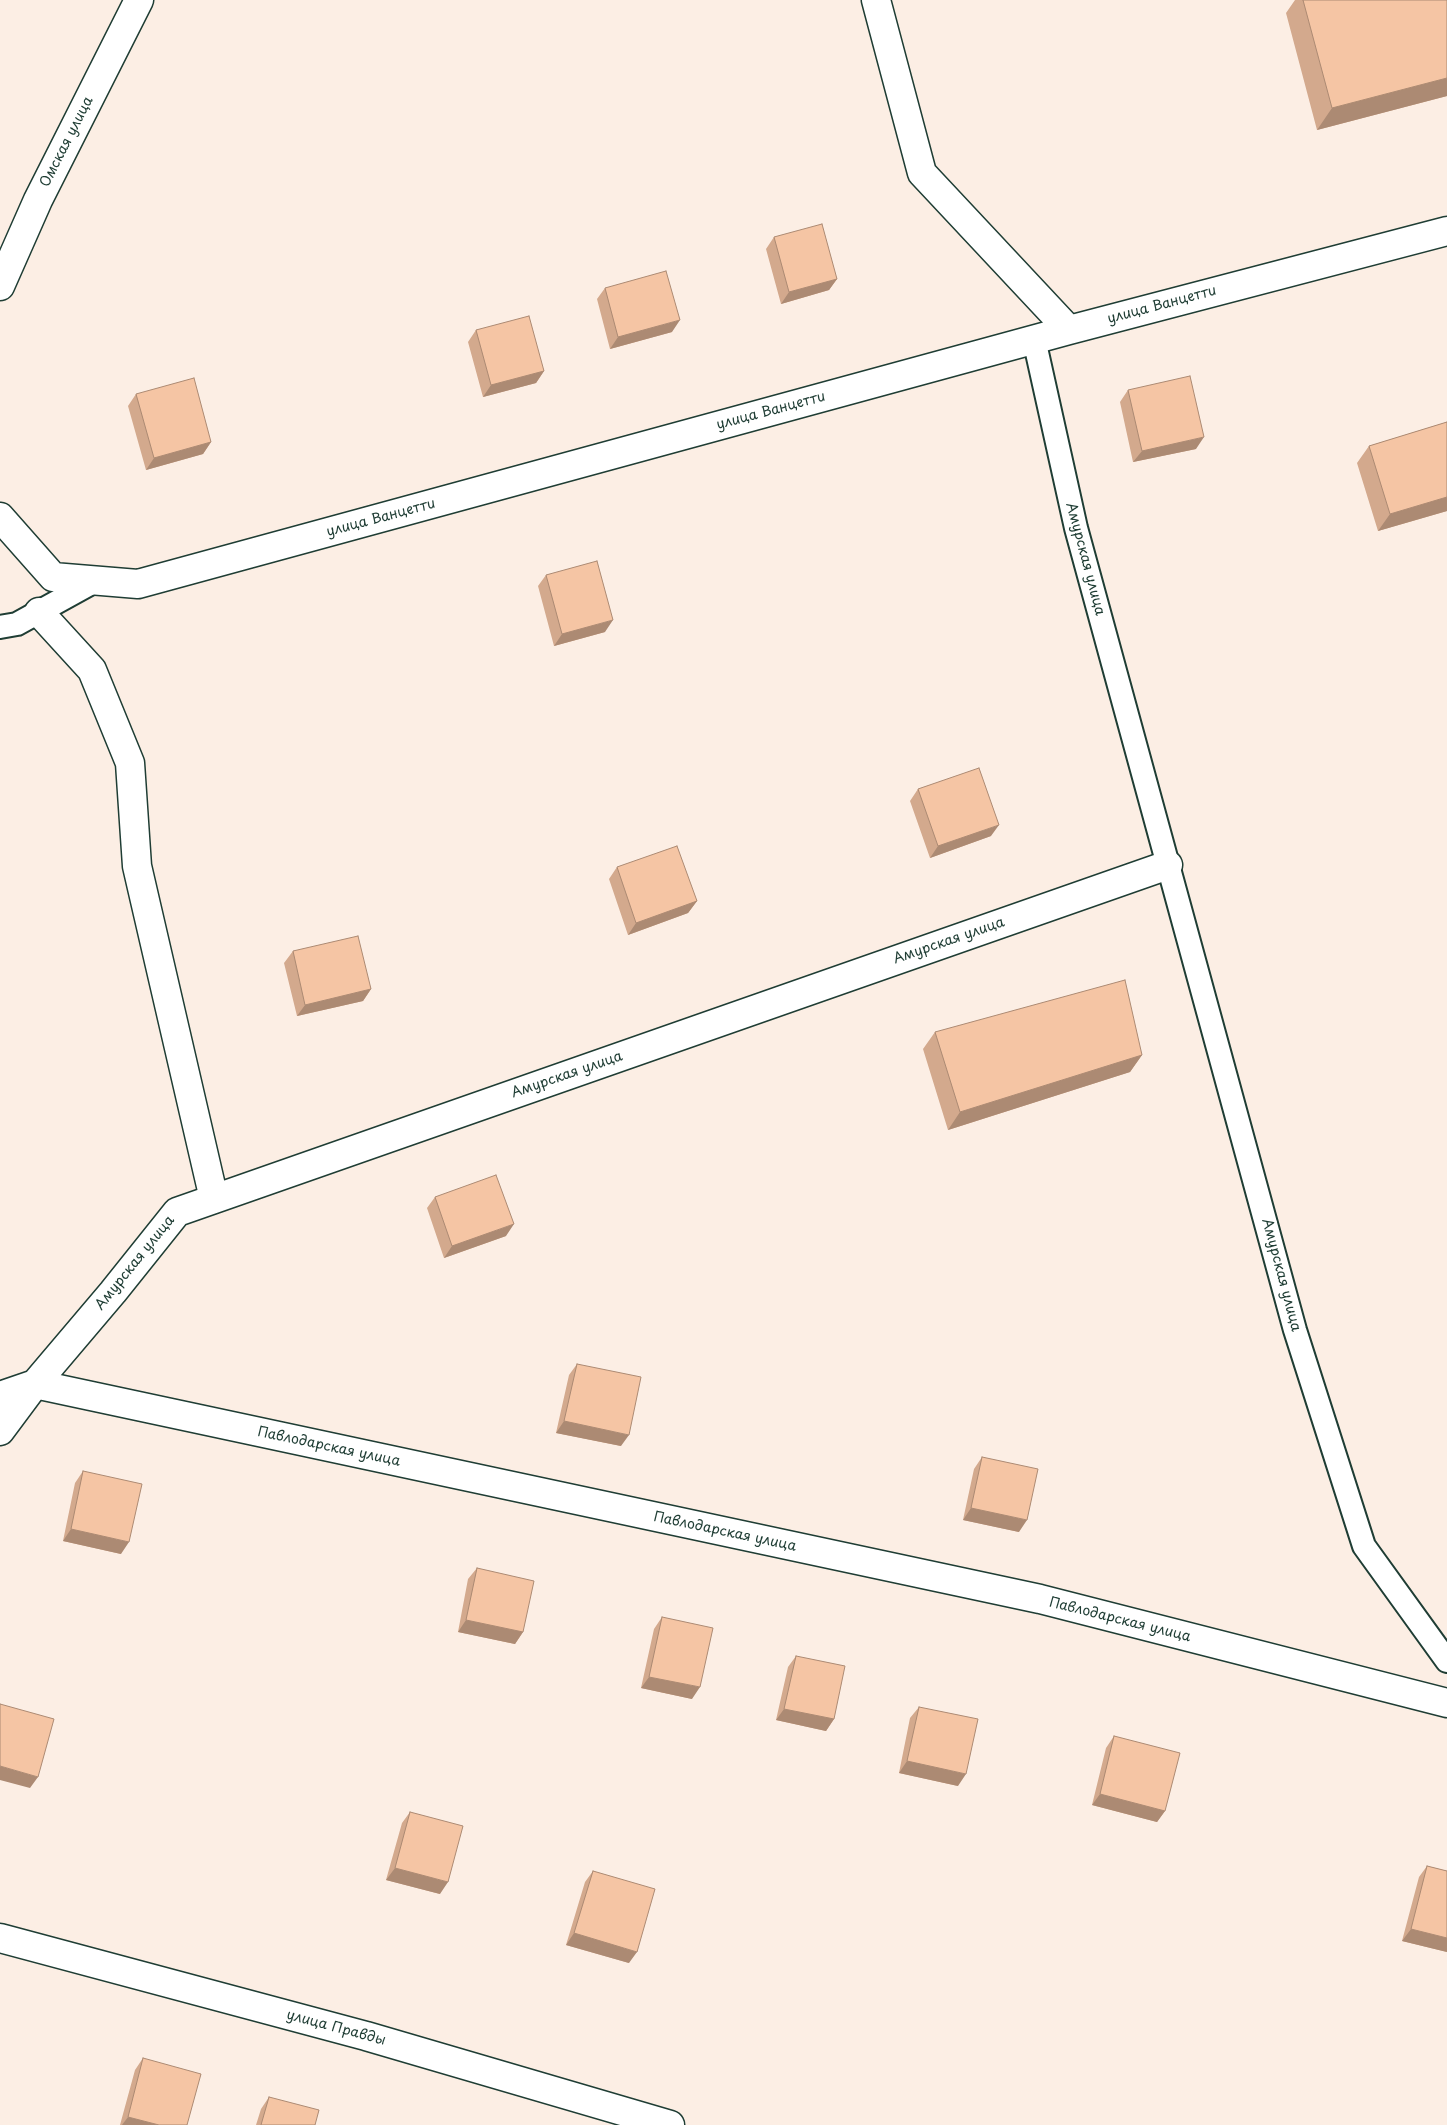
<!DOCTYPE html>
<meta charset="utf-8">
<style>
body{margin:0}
canvas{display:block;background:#fceee4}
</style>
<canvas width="1447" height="2125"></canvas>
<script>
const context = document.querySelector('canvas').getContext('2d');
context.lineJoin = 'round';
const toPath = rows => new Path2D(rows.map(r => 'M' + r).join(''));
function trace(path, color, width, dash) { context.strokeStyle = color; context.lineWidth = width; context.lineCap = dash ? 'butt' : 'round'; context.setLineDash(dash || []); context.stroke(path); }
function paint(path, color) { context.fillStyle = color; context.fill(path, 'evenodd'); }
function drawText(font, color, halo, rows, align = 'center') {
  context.font = font + ' "Playpen Sans",sans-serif'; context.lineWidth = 5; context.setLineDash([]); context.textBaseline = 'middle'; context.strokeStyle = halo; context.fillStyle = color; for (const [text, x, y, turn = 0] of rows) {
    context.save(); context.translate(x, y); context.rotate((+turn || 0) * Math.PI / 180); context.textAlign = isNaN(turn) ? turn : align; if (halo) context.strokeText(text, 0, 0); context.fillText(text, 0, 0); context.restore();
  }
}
const lane = toPath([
 [1034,339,1076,528,1295,1330,1364,1546,1447,1661],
 [0,627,17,624,95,581]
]);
const street = toPath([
 [39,612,92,670,130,763,137,866,214,1199],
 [0,1396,35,1384,1040,1599,1447,1703],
 [0,1431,35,1384,113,1292,177,1212,1168,865],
 [0,1938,366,2036,670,2125]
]);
const secondary = toPath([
 [876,0,922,173,1069,330],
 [0,286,38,200,139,0],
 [0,517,53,577,138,584,1069,330,1447,231]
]);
trace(lane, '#1f3d34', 26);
trace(street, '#1f3d34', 31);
trace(secondary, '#1f3d34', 31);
trace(lane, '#fff', 22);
trace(street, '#fff', 28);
trace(secondary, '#fff', 28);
paint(toPath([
 [1295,0,1447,0,1447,96,1317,130,1286,13],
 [774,237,837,279,829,290,781,304,766,249],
 [605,288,672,332,610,349,597,299],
 [476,330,544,371,536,383,483,397,468,342],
 [1128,390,1196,449,1133,462,1120,402],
 [136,394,211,442,203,454,146,470,128,406],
 [1447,422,1447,511,1378,531,1357,463,1369,446],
 [546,575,605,632,554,646,538,586],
 [918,789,991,836,930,858,910,801],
 [617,867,697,901,688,913,628,935,609,879],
 [293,951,371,989,363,1001,297,1016,284,963],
 [935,1032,1142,1055,1130,1072,948,1130,923,1049],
 [435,1197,506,1236,444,1258,427,1208],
 [577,1364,621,1446,556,1433,569,1375],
 [982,1457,1019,1532,963,1520,974,1469],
 [83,1471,121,1554,63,1541,75,1483],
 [477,1568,523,1632,515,1644,458,1632,468,1579],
 [662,1617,692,1699,641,1688,654,1629],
 [796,1656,834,1719,826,1731,776,1720,788,1667],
 [919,1707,958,1786,899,1773,910,1718],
 [1114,1736,1165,1811,1157,1822,1092,1805,1106,1748],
 [410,1812,440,1894,386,1880,402,1823],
 [1427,1866,1447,1871,1447,1952,1402,1941,1419,1877],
 [593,1871,629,1963,566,1945,585,1882],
 [143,2058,187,2125,120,2125,135,2070],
 [269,2097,315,2125,256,2125,261,2109]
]), '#d3a98d');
paint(toPath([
 [1447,78,1447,96,1317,130,1332,108],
 [837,279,829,290,781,304,789,292],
 [680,320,672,332,610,349,618,337],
 [544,371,536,383,483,397,491,385],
 [1204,437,1196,449,1133,462,1142,451],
 [211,442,203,454,146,470,154,458],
 [1447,497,1447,511,1378,531,1390,514],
 [613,620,605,632,554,646,562,634],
 [999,825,991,836,930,858,938,846],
 [697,901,688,913,628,935,636,923],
 [371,989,363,1001,297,1016,305,1005],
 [1142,1055,1130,1072,948,1130,960,1112],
 [514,1224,506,1236,444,1258,452,1246],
 [564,1421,629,1435,621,1446,556,1433],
 [971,1508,1027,1520,1019,1532,963,1520],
 [71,1529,129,1542,121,1554,63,1541],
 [466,1620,523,1632,515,1644,458,1632],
 [649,1677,700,1687,692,1699,641,1688],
 [784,1709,834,1719,826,1731,776,1720],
 [907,1761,966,1774,958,1786,899,1773],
 [0,1766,38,1777,30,1788,0,1780],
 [1100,1794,1165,1811,1157,1822,1092,1805],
 [395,1868,448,1882,440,1894,386,1880],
 [1411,1929,1447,1938,1447,1952,1402,1941],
 [574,1933,637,1952,629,1963,566,1945],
 [128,2117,159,2125,122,2125]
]), '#ac8a73');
const building = toPath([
 [1303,0,1447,0,1447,78,1332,108,1303,0],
 [822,224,837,279,789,292,774,237,822,224],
 [666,271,680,320,618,337,605,288,666,271],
 [529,316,544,371,491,385,476,330,529,316],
 [1190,376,1204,437,1142,451,1128,390,1190,376],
 [194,378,211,442,154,458,136,394,194,378],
 [1447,422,1447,497,1390,514,1369,446,1447,422],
 [597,561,613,620,562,634,546,575,597,561],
 [979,768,999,825,938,846,918,789,979,768],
 [677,846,697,901,636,923,617,867,677,846],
 [358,936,371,989,305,1005,293,951,358,936],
 [1125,980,1142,1055,960,1112,935,1032,1125,980],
 [496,1175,514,1224,452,1246,435,1197,496,1175],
 [577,1364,641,1377,629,1435,564,1421,577,1364],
 [982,1457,1038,1469,1027,1520,971,1508,982,1457],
 [83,1471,142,1484,129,1542,71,1529,83,1471],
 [477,1568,534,1581,523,1632,466,1620,477,1568],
 [662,1617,713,1628,700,1687,649,1677,662,1617],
 [796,1656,845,1666,834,1719,784,1709,796,1656],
 [0,1704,54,1719,38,1777,0,1766,0,1704],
 [919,1707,978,1719,966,1774,907,1761,919,1707],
 [1114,1736,1180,1753,1165,1811,1100,1794,1114,1736],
 [410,1812,463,1826,448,1882,395,1868,410,1812],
 [1427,1866,1447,1871,1447,1938,1411,1929,1427,1866],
 [593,1871,655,1889,637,1952,574,1933,593,1871],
 [143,2058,201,2074,187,2125,159,2125,128,2117,143,2058],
 [269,2097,319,2110,315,2125,261,2125,269,2097]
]);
paint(building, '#f5c5a4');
trace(building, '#ac8a73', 1);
drawText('14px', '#1f3d34', '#fff', [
 ["Омская улица",67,142,-63],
 ["улица Ванцетти",1162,305,-15],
 ["улица Ванцетти",771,411,-15],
 ["улица Ванцетти",381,518,-15],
 ["Амурская улица",1085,559,75],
 ["Амурская улица",949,941,-19],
 ["Амурская улица",567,1075,-19],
 ["Амурская улица",135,1263,-51],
 ["Амурская улица",1281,1275,75],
 ["Павлодарская улица",329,1447,12],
 ["Павлодарская улица",725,1532,12],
 ["Павлодарская улица",1120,1620,14],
 ["улица Правды",336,2028,15]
]);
</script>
